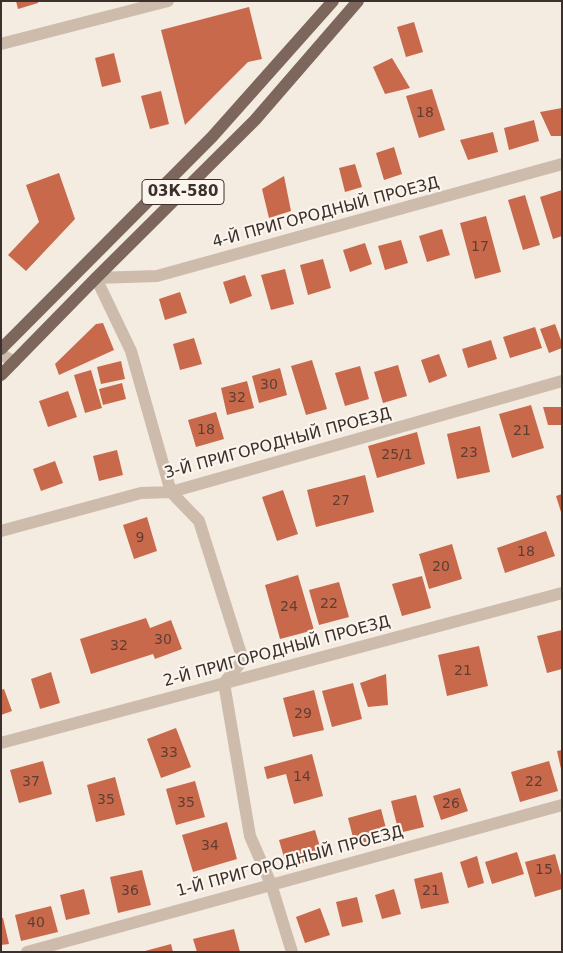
<!DOCTYPE html>
<meta charset="utf-8">
<style>
body{margin:0}
#map{position:relative;width:563px;height:953px;overflow:hidden;background:#f4ebe1;font-family:"DejaVu Sans",sans-serif}
canvas{display:block}
.frame{position:absolute;inset:0;border:2px solid #3b302b;pointer-events:none}
</style>
<div id="map">
<canvas width="563" height="953"></canvas>
<div class="frame"></div>
</div>
<script>
const context = document.querySelector('canvas').getContext('2d');
context.lineJoin = 'round';
function paint(path, color) { context.fillStyle = color; context.fill(path, 'evenodd'); }
const toPath = rows => new Path2D(rows.map(r => 'M' + r).join(''));
function trace(path, color, width, dash) { context.strokeStyle = color; context.lineWidth = width; context.lineCap = dash ? 'butt' : 'round'; context.setLineDash(dash || []); context.stroke(path); }
function drawText(font, color, halo, rows, align = 'center') {
  context.font = font + ' "DejaVu Sans",sans-serif'; context.lineWidth = 4.5; context.setLineDash([]); context.textBaseline = 'middle'; context.strokeStyle = halo; context.fillStyle = color; for (const [text, x, y, turn = 0] of rows) {
    context.save(); context.translate(x, y); context.rotate((+turn || 0) * Math.PI / 180); context.textAlign = isNaN(turn) ? turn : align; if (halo) context.strokeText(text, 0, 0); context.fillText(text, 0, 0); context.restore();
  }
}
paint(toPath([
 [16,1,38,1,38,3,18,9],
 [249,7,262,59,248,62,185,125,161,30],
 [414,22,423,52,406,57,397,27],
 [114,53,121,82,102,87,95,58],
 [392,58,410,88,385,94,373,67],
 [432,89,445,130,419,138,406,96],
 [161,91,169,124,150,129,141,96],
 [562,108,562,136,551,136,540,112],
 [534,120,539,141,509,150,504,128],
 [493,132,498,152,468,160,460,140],
 [394,147,402,174,384,180,376,153],
 [355,164,362,187,345,192,339,168],
 [59,173,75,219,26,271,8,255,39,222,26,185],
 [284,176,291,211,269,218,262,189],
 [562,190,562,236,553,239,540,197],
 [525,195,540,245,523,250,508,200],
 [486,216,501,272,475,279,460,223],
 [442,229,450,255,427,262,419,236],
 [401,240,408,263,385,270,378,246],
 [365,243,372,264,350,272,343,250],
 [323,259,331,288,308,295,300,265],
 [285,269,294,304,271,310,261,275],
 [245,275,252,296,230,304,223,282],
 [180,292,187,313,165,320,159,299],
 [103,323,114,350,59,375,55,364,96,324],
 [555,324,562,343,562,348,549,353,540,329],
 [535,327,542,348,510,358,503,337],
 [194,338,202,364,180,370,173,344],
 [491,340,497,359,468,368,462,349],
 [439,354,447,376,429,383,421,360],
 [312,360,327,409,306,415,291,366],
 [121,361,125,379,101,384,97,367],
 [398,365,407,396,383,403,374,372],
 [360,366,369,399,345,406,335,373],
 [280,368,287,395,259,403,252,376],
 [91,370,102,408,85,413,74,375],
 [247,381,254,408,227,415,221,388],
 [122,383,126,399,103,405,99,389],
 [68,391,77,417,48,427,39,401],
 [531,405,544,448,512,458,499,414],
 [543,407,562,407,562,425,548,425],
 [216,412,224,439,196,447,188,420],
 [480,426,490,472,457,479,447,434],
 [417,432,425,464,377,478,368,446],
 [117,450,123,475,99,481,93,456],
 [55,461,63,483,41,491,33,469],
 [365,475,374,512,316,527,307,490],
 [283,490,298,534,277,541,262,497],
 [562,494,562,512,561,512,556,496],
 [147,517,157,551,134,559,123,525],
 [546,531,555,556,505,573,497,548],
 [452,544,462,579,429,589,419,554],
 [298,575,314,630,280,639,265,585],
 [422,576,431,608,402,616,392,584],
 [339,582,349,617,319,625,309,590],
 [146,618,150,628,171,620,182,649,155,659,153,654,91,674,80,639],
 [562,630,562,669,547,673,537,636],
 [479,646,488,686,447,696,438,655],
 [51,672,60,703,40,709,31,679],
 [386,674,388,705,368,707,360,683],
 [353,683,362,719,332,727,322,691],
 [4,689,12,711,1,715,1,690],
 [314,690,324,730,293,737,283,698],
 [176,728,191,767,161,778,147,739],
 [562,750,562,769,561,769,557,751],
 [312,754,323,796,294,804,286,774,267,779,264,767],
 [43,761,52,794,19,803,10,770],
 [549,761,558,791,520,802,511,772],
 [115,777,125,815,96,822,87,785],
 [195,781,205,817,176,825,166,789],
 [460,788,468,811,441,820,433,796],
 [416,795,424,827,399,833,391,801],
 [381,809,388,836,355,845,348,818],
 [227,822,237,859,193,872,182,835],
 [315,830,323,857,287,868,279,840],
 [517,852,524,874,492,884,485,862],
 [555,854,562,879,562,889,535,897,525,862],
 [477,856,484,883,468,888,460,862],
 [142,870,151,905,118,913,110,877],
 [442,872,449,903,421,909,414,879],
 [84,889,90,914,66,920,60,895],
 [394,889,401,914,382,919,375,895],
 [357,897,363,922,342,927,336,902],
 [51,906,58,932,21,941,15,915],
 [320,908,330,935,305,943,296,917],
 [1,918,3,918,9,944,1,945],
 [234,929,240,952,197,952,193,939],
 [171,944,173,952,145,952,145,951]
]), '#c8694b');
trace(toPath([
 [1,44,168,1],
 [1,354,14,362],
 [1,531,141,493,171,492,562,381],
 [1,743,562,593],
 [27,952,562,805],
 [292,952,271,884,250,836,224,683,243,660,199,521,171,492,131,351,96,278,157,276,562,164]
]), '#cdbbac', 12);
trace(toPath([
 [1,349,212,137,333,1],
 [1,375,96,278,255,120,358,1]
]), '#7d675c', 12);
drawText('14px', '#5e3e33', null, [
 ["18",425,113],
 ["17",480,247],
 ["30",269,385],
 ["32",237,398],
 ["18",206,430],
 ["21",522,431],
 ["23",469,453],
 ["25/1",397,455],
 ["27",341,501],
 ["9",140,538],
 ["18",526,552],
 ["20",441,567],
 ["22",329,604],
 ["24",289,607],
 ["30",163,640],
 ["32",119,646],
 ["21",463,671],
 ["29",303,714],
 ["33",169,753],
 ["14",302,777],
 ["37",31,782],
 ["22",534,782],
 ["35",106,800],
 ["35",186,803],
 ["26",451,804],
 ["34",210,846],
 ["15",544,870],
 ["36",130,891],
 ["21",431,891],
 ["40",36,923]
]);
for (const [x, y, w] of [
 [183,192,82]
]) { const box = new Path2D(); box.roundRect(x - w / 2, y - 12.5, w, 25, 4); context.fillStyle = '#fbf5ee'; context.fill(box); trace(box, '#3b302b', 1); }
drawText('bold 15px', '#3b302b', null, [
 ["03К-580",183,192]
]);
drawText('16px', '#3b302b', '#fbf5ee', [
 ["4-Й ПРИГОРОДНЫЙ ПРОЕЗД",326,213,-15],
 ["3-Й ПРИГОРОДНЫЙ ПРОЕЗД",278,444,-15],
 ["2-Й ПРИГОРОДНЫЙ ПРОЕЗД",277,652,-15],
 ["1-Й ПРИГОРОДНЫЙ ПРОЕЗД",290,862,-15]
]);
</script>
